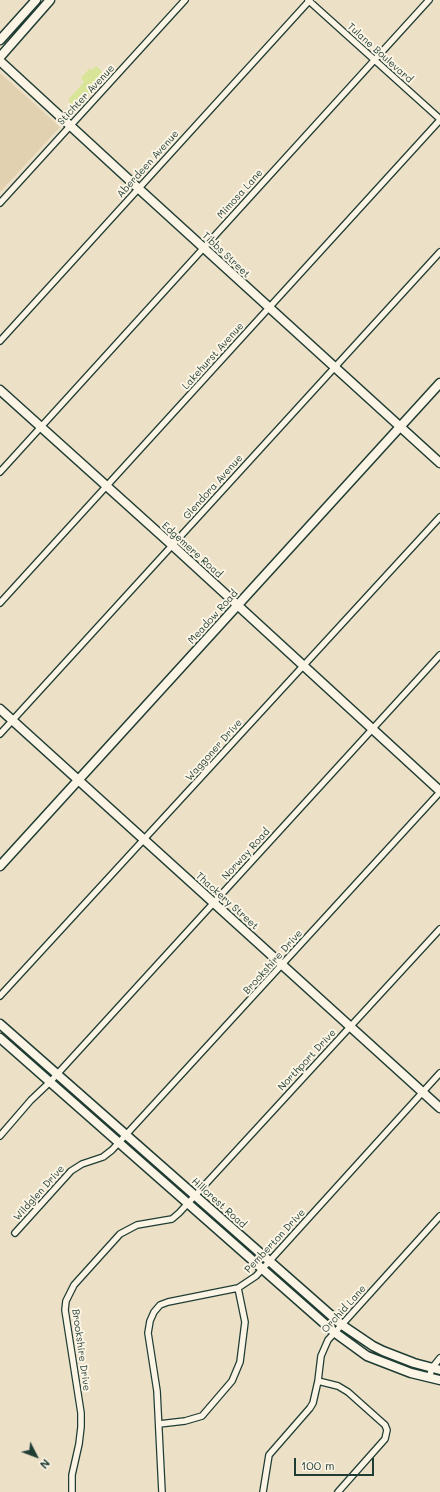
<!DOCTYPE html>
<style>
body{margin:0}
#map{position:relative;width:440px;height:1492px;overflow:hidden;background:#ece0c6;font-family:Mali,sans-serif}
canvas{display:block}
.north{position:absolute;left:16px;top:1436px;width:40px;height:40px;-webkit-text-stroke:3px #fcf5e5;paint-order:stroke;rotate:132deg;font-size:11px;font-weight:700;line-height:16px;text-align:center;color:#1f3d34}
.north::after{content:'';display:block;margin:auto;width:14px;height:18px;background:#1f3d34;clip-path:polygon(50% 0,100% 100%,50% 72%,0 100%)}
.scale{position:absolute;left:294px;top:1458px;width:80px;height:18px;box-sizing:border-box;border:2px solid #1f3d34;border-top:0;padding-left:5px;font-size:12px;line-height:14px;white-space:nowrap;color:#1f3d34;-webkit-text-stroke:3px #fcf5e5;paint-order:stroke}
</style>
<div id="map">
<canvas width="440" height="1492"></canvas>
<div class="north">N</div>
<div class="scale">100 m</div>
</div>
<script>
const context = document.querySelector('canvas').getContext('2d');
context.lineJoin = 'round';
function paint(path, color) { context.fillStyle = color; context.fill(path, 'evenodd'); }
const toPath = rows => new Path2D(rows.map(r => 'M' + r).join(''));
function trace(path, color, width, dash) { context.strokeStyle = color; context.lineWidth = width; context.lineCap = dash ? 'butt' : 'round'; context.setLineDash(dash || []); context.stroke(path); }
function drawText(font, color, halo, rows, align = 'center') {
  context.font = font + ' Mali,sans-serif'; context.lineWidth = 4; context.setLineDash([]); context.textBaseline = 'middle'; context.strokeStyle = halo; context.fillStyle = color; for (const [text, x, y, turn = 0] of rows) {
    context.save(); context.translate(x, y); context.rotate((+turn || 0) * Math.PI / 180); context.textAlign = isNaN(turn) ? turn : align; if (halo) context.strokeText(text, 0, 0); context.fillText(text, 0, 0); context.restore();
  }
}
paint(toPath([
 [0,73,60,127,0,192]
]), '#e1d1b1');
paint(toPath([
 [96,66,106,75,74,111,70,108,69,99,84,82,81,78,90,68,92,70]
]), '#d8e497');
const street = toPath([
 [308,0,440,119],
 [0,203,185,0],
 [0,341,310,0],
 [0,472,429,0],
 [0,603,440,120],
 [0,734,440,252],
 [0,996,440,517],
 [0,1136,31,1100,50,1082,440,655],
 [15,1233,71,1171,82,1164,103,1157,112,1150,440,792],
 [429,1378,432,1368,440,1358],
 [318,1381,338,1386,348,1392,385,1425,387,1430,385,1439,338,1492],
 [159,1424,185,1421,202,1416,232,1381,240,1362,245,1322,238,1288],
 [72,1492,72,1475,79,1444,81,1427,81,1413,65,1310,66,1301,74,1285,120,1234,137,1225,172,1219,179,1213,440,929],
 [162,1492,157,1391,148,1333,150,1321,154,1312,160,1305,168,1302,238,1288,256,1276,440,1073],
 [263,1492,269,1455,310,1408,313,1403,318,1381,321,1356,328,1340,440,1216]
]);
const secondary = toPath([
 [0,40,36,0],
 [0,57,50,0],
 [0,61,138,188,440,463],
 [0,390,172,545,440,791],
 [0,709,440,1108],
 [0,866,440,383],
 [0,1024,342,1325,373,1346,383,1351,414,1363,440,1370],
 [0,1038,334,1332,367,1356,411,1373,440,1380]
]);
trace(street, '#1f3d34', 8);
trace(secondary, '#1f3d34', 11);
trace(street, '#fcf5e5', 5.5);
trace(secondary, '#fcf5e5', 8);
drawText('10px', '#1f3d34', '#fcf5e5', [
 ["Tulane Boulevard",380,53,42],
 ["Stichter Avenue",86,95,-47],
 ["Aberdeen Avenue",148,164,-48],
 ["Mimosa Lane",240,194,-48],
 ["Tibbs Street",226,255,43],
 ["Lakehurst Avenue",213,356,-48],
 ["Glendora Avenue",213,487,-48],
 ["Edgemere Road",192,550,42],
 ["Meadow Road",213,617,-48],
 ["Waggoner Drive",214,750,-48],
 ["Norway Road",246,854,-48],
 ["Thackery Street",227,901,42],
 ["Brookshire Drive",273,962,-48],
 ["Northport Drive",307,1060,-47],
 ["Wildglen Drive",39,1193,-48],
 ["Hillcrest Road",219,1203,42],
 ["Pemberton Drive",275,1241,-47],
 ["Orchid Lane",344,1309,-48],
 ["Brookshire Drive",81,1350,82]
]);
</script>
